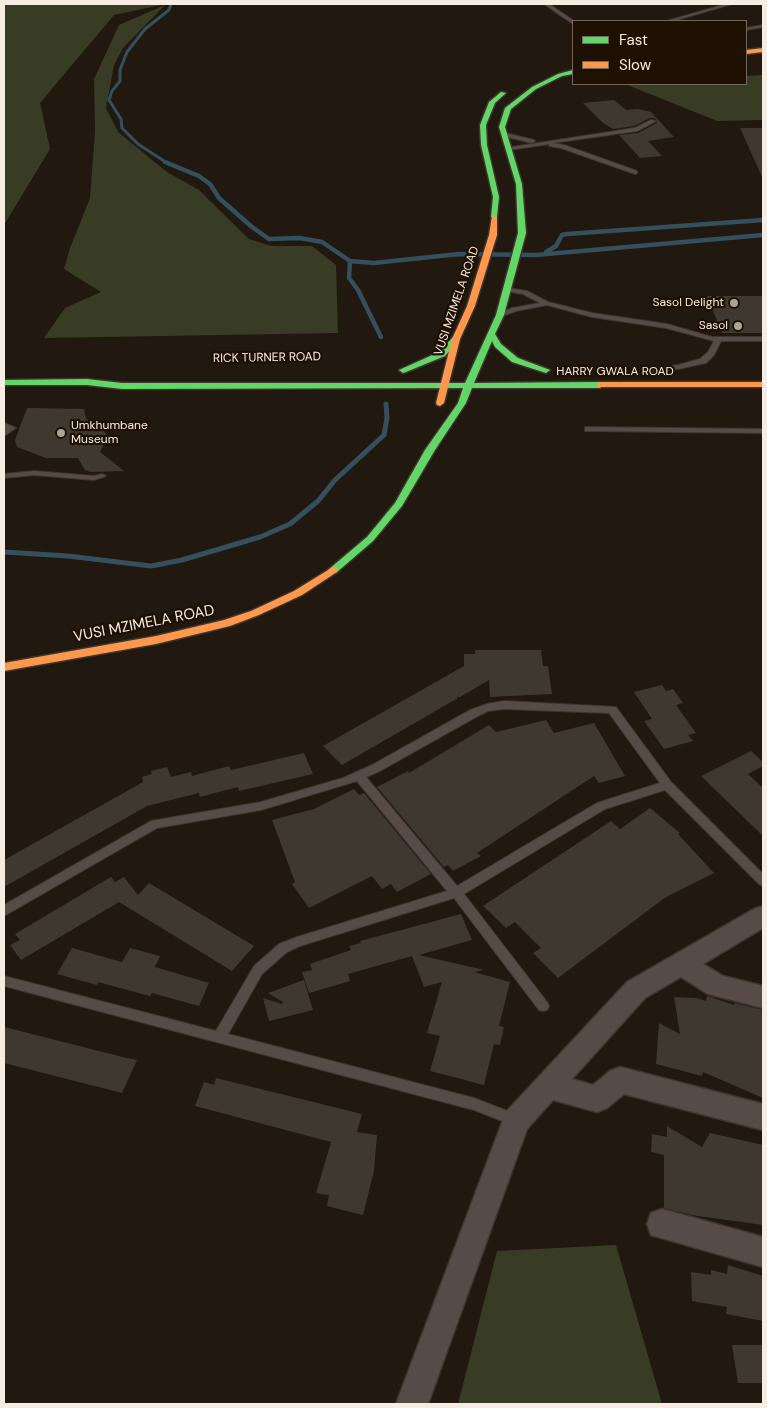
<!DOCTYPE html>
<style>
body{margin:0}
#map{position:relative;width:767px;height:1408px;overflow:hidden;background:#21180f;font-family:"DM Sans",sans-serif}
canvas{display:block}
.frame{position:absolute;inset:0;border:5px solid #f6ece1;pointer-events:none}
.legend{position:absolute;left:572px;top:20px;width:175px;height:65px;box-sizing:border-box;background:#1e1002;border:1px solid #74685b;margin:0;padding:6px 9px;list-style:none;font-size:15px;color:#f6ece1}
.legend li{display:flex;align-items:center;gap:10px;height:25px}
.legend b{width:25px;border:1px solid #74685b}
</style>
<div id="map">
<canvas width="767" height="1408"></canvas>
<div class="frame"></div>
<ul class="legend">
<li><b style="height:6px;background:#63d668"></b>Fast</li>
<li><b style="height:6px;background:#ff974d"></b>Slow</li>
</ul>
</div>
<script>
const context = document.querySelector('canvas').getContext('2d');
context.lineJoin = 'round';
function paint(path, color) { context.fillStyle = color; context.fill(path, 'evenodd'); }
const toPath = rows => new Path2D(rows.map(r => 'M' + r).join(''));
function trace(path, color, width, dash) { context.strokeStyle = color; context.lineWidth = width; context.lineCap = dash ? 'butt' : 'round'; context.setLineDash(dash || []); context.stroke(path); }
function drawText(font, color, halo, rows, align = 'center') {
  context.font = font + ' "DM Sans",sans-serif'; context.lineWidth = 4.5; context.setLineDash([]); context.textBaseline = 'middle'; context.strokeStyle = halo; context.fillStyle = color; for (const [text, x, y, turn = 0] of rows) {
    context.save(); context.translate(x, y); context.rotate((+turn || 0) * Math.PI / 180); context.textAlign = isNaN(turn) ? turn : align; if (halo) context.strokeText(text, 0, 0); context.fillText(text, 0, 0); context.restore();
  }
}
paint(toPath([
 [4,4,166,4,114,15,40,103,50,149,4,225],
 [165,5,123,48,114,65,106,108,118,132,167,172,199,190,249,239,271,246,312,246,336,265,338,333,44,338,65,308,101,292,64,269,70,248,90,198,95,131,94,79,119,25],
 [763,75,763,120,717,121,625,84,746,84,746,76],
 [616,1245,662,1404,458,1404,497,1251]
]), '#393c25');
trace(toPath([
 [167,163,138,144,122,128,121,119,109,100,112,91,120,81,120,70,127,52,145,29,169,10,171,4]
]), '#344f5d', 3);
trace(toPath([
 [165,162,199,176,210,184,219,198,252,227,269,239,299,238,322,242,350,261,374,263,459,254,536,255,763,235],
 [546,252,556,246,562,235,567,234,763,220],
 [350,261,349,278,358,290,381,337]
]), '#344f5d', 4.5);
trace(toPath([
 [4,552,68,556,151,566,182,560,260,537,290,524,318,501,335,480,384,435,387,418,386,404]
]), '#344f5d', 5);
paint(toPath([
 [614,100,626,110,638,109,651,112,674,137,648,141,662,156,640,158,619,135,638,133,657,123,656,119,650,118,634,126,613,129,603,123,583,103],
 [740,128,763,128,763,179],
 [707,296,763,296,763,333,722,333],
 [27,408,84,409,86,419,104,431,107,435,106,441,100,452,124,471,90,472,85,470,78,458,46,458,17,447,15,440],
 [475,650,541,650,543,666,548,666,552,694,490,697,489,680,460,697,456,697,458,698,342,765,323,746,464,666,464,654,475,654],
 [662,685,666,691,673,689,683,703,676,705,696,733,688,735,693,741,664,749,644,721,652,719,634,692],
 [546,720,554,733,594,723,625,776,599,783,594,776,477,853,481,856,453,871,448,865,444,867,438,860,377,787,408,771,409,773,489,725,496,732],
 [751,751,763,762,763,766,748,774,763,788,763,836,701,776],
 [304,753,313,774,239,791,238,787,200,797,199,793,147,806,4,887,4,860,143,782,142,777,152,774,151,771,167,767,171,777,191,772,192,776,229,766,231,770],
 [354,789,359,795,364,793,431,874,397,892,391,884,382,889,372,876,309,908,292,884,295,882,272,820,314,809],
 [650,808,680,833,678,834,714,873,666,897,558,978,533,953,541,948,515,922,506,928,483,906,611,821,620,829],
 [111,877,115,882,124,877,138,895,149,883,254,946,232,971,119,902,21,960,10,945,20,940,15,934],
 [461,914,472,940,419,955,484,970,474,972,510,982,499,1026,504,1027,500,1045,494,1044,484,1085,430,1071,440,1036,427,1033,442,982,424,987,412,956,348,974,350,981,309,993,302,972,312,970,310,964,351,950,349,946,361,943,360,941],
 [72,948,122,962,130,948,160,956,155,967,209,983,199,1006,152,993,150,996,98,982,97,985,57,974],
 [304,980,313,1010,269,1021,263,998,282,1004,283,1002,268,993],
 [707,996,734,1005,734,1003,763,1010,763,1098,703,1072,702,1076,656,1064,659,1023,680,1034,674,997,696,998,706,1001],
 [4,1027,127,1058,137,1060,122,1093,4,1063],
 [216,1078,362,1114,357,1132,377,1135,374,1171,363,1215,327,1206,329,1195,316,1193,331,1142,195,1106,204,1082,214,1085],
 [667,1126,702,1147,710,1133,763,1145,763,1225,691,1215,664,1208,664,1155,651,1152,652,1134,667,1137],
 [728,1265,763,1276,763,1321,726,1314,727,1307,692,1301,691,1272,711,1275,711,1270,727,1274],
 [732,1345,763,1345,763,1383,738,1383]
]), '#3f3831');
const lane = toPath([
 [544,4,549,4,574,21,573,24,544,4],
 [726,4,732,4,673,21,667,21,726,4],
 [763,25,763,27,746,30,746,28,763,25],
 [651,120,656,121,637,131,552,143,564,145,637,171,637,173,635,174,561,148,549,146,549,144,509,150,506,148,635,128,651,120],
 [505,133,534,140,535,141,532,143,503,136,503,134,505,133],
 [507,288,527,291,548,302,592,313,667,324,712,337,763,337,763,341,721,341,714,355,706,363,678,369,648,373,644,371,645,369,678,365,700,359,708,352,714,341,666,328,592,317,547,305,516,311,502,316,498,316,498,314,512,308,540,303,523,294,505,291,504,290,507,288],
 [4,423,16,428,4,436,4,430,6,429,4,428,4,423],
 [585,427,763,429,763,433,588,431,585,431,585,427],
 [34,471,94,476,102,474,106,476,94,480,34,475,4,478,4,474,34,471],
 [504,701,616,707,671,782,763,874,763,886,759,884,665,790,605,809,464,894,547,1002,549,1006,547,1010,543,1011,539,1010,454,898,300,946,287,952,262,974,228,1034,474,1098,520,1116,522,1120,520,1124,515,1126,474,1110,4,986,4,976,216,1031,254,966,279,944,297,937,447,891,357,781,261,810,157,828,4,916,4,905,151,821,261,802,343,778,372,765,470,710,487,704,504,701],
 [504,709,609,713,660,783,597,803,457,886,366,777,380,771,478,716,488,711,504,709]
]);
const street = toPath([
 [763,906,763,928,703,964,723,976,763,986,763,1008,708,994,681,977,645,998,572,1079,593,1085,610,1071,620,1067,763,1104,763,1130,624,1094,607,1108,597,1112,553,1100,527,1129,428,1404,396,1404,506,1112,627,982,754,909,763,906],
 [662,1209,763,1237,763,1267,651,1235,647,1224,651,1213,662,1209]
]);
const fast = toPath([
 [573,70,573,74,562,76,536,89,511,109,505,127,522,184,526,233,504,315,495,334,501,344,518,358,550,370,546,373,512,362,495,347,492,341,474,383,600,382,604,385,600,388,472,388,466,403,435,450,402,506,373,541,337,572,333,573,328,570,367,537,395,503,425,450,458,403,463,388,122,389,87,385,4,385,4,380,87,379,122,383,465,383,496,315,518,233,516,184,499,127,505,108,532,87,558,74,573,70],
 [501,92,506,93,495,103,486,125,487,145,499,197,497,217,494,219,491,217,493,197,481,145,480,125,489,102,501,92],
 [453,337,460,339,445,356,406,372,403,373,399,370,439,352,453,337]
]);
const slow = toPath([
 [763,48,763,52,746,54,746,50,763,48],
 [492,216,497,217,497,235,475,306,460,339,444,403,440,406,437,405,436,403,452,339,467,306,489,235,492,216],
 [600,382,763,382,763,387,597,387,597,383,600,382],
 [333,567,337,568,338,570,337,572,302,595,259,615,230,626,156,644,4,671,4,663,156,636,224,620,251,611,294,591,333,567]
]);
trace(lane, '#3d362e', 2);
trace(street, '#3d362e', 3);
trace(fast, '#3d362e', 3);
trace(slow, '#3d362e', 3);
paint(lane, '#574b48');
paint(street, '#574b48');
paint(fast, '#63d668');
paint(slow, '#ff974d');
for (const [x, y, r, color] of [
 [734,303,5,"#aba298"],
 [738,326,5,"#aba298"],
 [61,433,5,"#aba298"]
]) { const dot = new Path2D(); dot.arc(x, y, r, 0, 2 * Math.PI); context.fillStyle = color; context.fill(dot); trace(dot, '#1e1002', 2); }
drawText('12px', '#f6ece1', '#1e1002', [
 ["VUSI MZIMELA ROAD",457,301,-71],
 ["RICK TURNER ROAD",267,358,-1],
 ["HARRY GWALA ROAD",615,372]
]);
drawText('12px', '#f6ece1', '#1e1002', [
 ["Sasol Delight",724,303],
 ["Sasol",728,326],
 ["Umkhumbane",71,426,"left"],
 ["Museum",71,440,"left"]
], 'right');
drawText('15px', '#f6ece1', '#1e1002', [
 ["VUSI MZIMELA ROAD",144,624,-11]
]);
</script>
